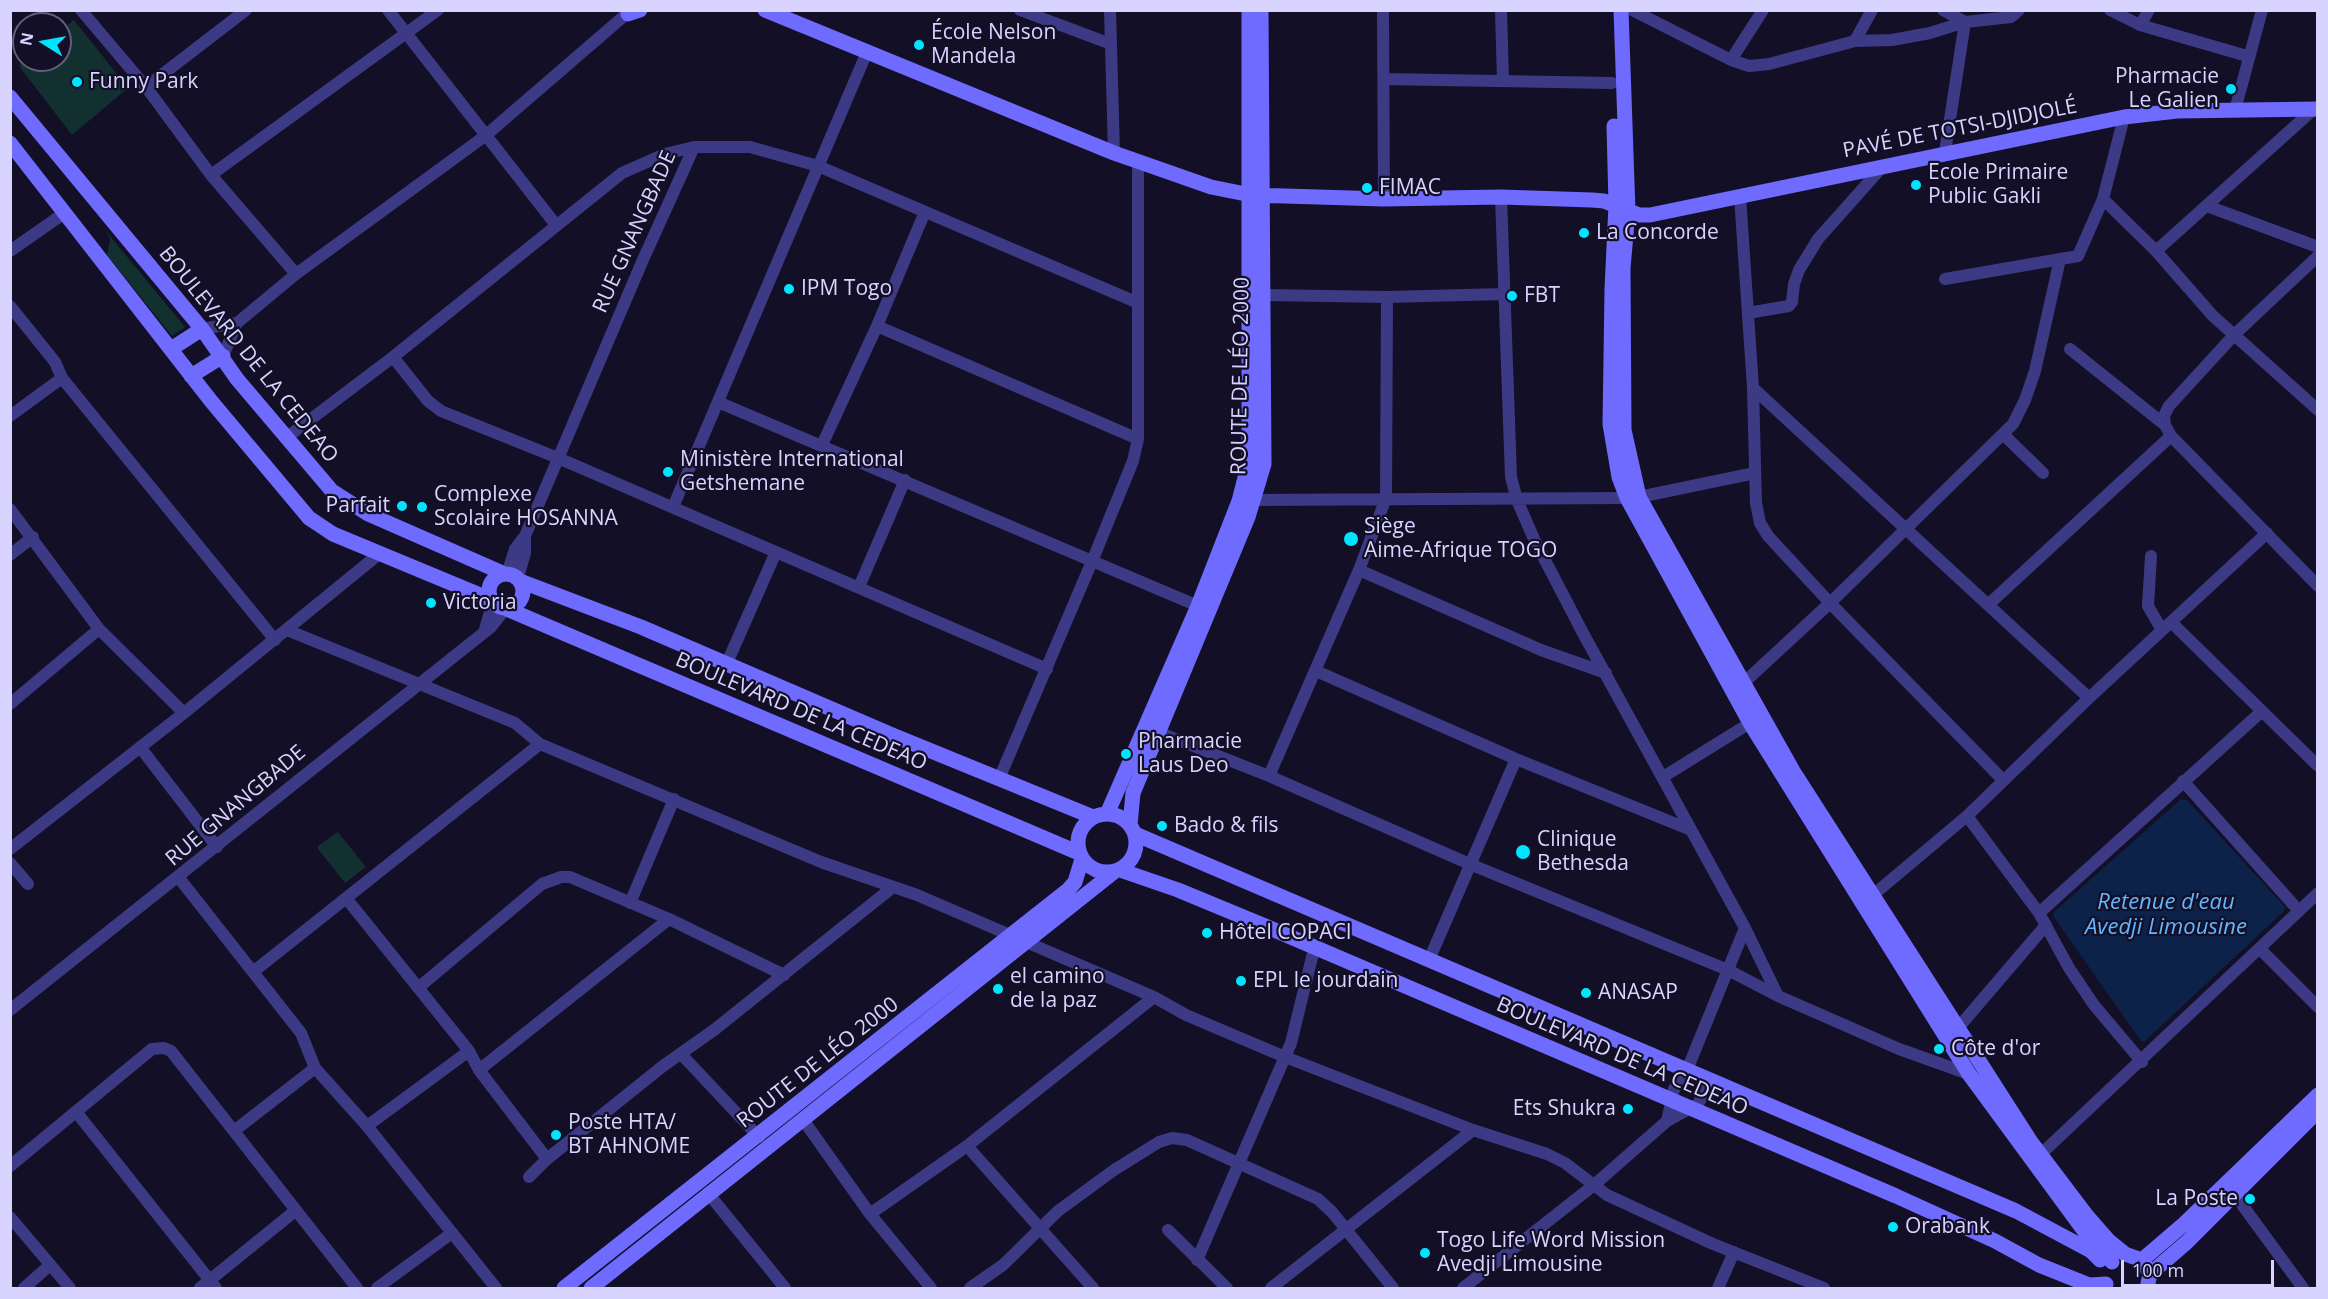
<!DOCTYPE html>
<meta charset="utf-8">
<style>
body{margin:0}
#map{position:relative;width:2328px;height:1299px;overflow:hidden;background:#130f26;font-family:"Open Sans",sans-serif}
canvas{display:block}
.frame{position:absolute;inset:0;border:12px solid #d9d4ff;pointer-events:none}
.north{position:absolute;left:12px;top:12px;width:60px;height:60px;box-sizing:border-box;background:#130f26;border:2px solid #625e7d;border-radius:50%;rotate:281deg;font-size:16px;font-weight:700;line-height:24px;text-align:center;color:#d9d4ff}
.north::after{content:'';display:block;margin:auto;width:21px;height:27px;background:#00e5ff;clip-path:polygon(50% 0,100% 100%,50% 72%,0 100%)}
.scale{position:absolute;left:2121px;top:1260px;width:153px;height:27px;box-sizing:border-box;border:3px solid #d9d4ff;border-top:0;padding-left:8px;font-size:18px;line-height:21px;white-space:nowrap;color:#d9d4ff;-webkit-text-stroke:4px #130f26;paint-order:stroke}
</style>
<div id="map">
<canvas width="2328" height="1299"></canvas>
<div class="frame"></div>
<div class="north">N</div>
<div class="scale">100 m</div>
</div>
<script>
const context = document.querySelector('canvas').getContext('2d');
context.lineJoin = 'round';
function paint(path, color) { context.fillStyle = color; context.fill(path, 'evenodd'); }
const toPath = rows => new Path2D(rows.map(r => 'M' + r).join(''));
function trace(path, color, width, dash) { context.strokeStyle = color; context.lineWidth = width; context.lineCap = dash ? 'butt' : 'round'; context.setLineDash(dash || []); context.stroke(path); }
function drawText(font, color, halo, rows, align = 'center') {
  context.font = font + ' "Open Sans",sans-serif'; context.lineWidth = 4.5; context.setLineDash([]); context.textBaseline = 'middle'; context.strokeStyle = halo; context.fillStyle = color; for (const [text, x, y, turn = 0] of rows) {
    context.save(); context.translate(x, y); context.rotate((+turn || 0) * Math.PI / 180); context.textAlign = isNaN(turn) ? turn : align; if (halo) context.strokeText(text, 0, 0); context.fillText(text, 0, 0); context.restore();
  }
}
paint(toPath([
 [74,20,128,88,72,135,19,66,25,60,60,60,60,31],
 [106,231,185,327,172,336,107,255,110,239],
 [338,832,366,867,345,883,318,849,318,846]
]), '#12302f');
paint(toPath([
 [2181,799,2187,800,2285,907,2284,911,2144,1042,2141,1041,2053,916,2054,912]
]), '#0c2248');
trace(toPath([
 [81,10,146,87,211,175,296,274],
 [388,10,556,225],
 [1020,10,1111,44],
 [1110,10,1114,153],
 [1383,10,1384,199],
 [1501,10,1503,81],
 [1632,10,1731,60,1749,66,1769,64,1855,41,1892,40,1930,33,1965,22,1945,152],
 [1943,10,1965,22,2011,17,2019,10],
 [2110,10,2140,25,2247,56],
 [2140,25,2149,10],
 [1855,41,1872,10],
 [1731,60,1763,10],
 [1384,79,1612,83],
 [146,87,246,10],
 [2235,110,2262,10],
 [211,175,438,10],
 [1740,196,1753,388,1756,503,1760,523,1768,536,1830,603,2003,780],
 [1501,197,1511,477,1517,500,1534,539,1584,635,1745,928,1778,996,1899,1049,1969,1074],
 [2103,199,2156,251,2213,316,2318,410],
 [2207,206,2318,247],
 [10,251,63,214],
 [2156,251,2314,109],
 [2318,256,2235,334,2169,406,2164,416,2165,425,2171,436,2318,586],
 [1945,279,2078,256,2103,199,2124,117],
 [1265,295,1387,297,1504,294],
 [10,306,55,362,62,378,275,640],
 [1748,313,1789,306,1792,302,1794,284,1799,270,1818,239,1883,166],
 [877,326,1138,439],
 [202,329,237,323],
 [2070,349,2165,425],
 [223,356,237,323,296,274,485,136,631,10],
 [393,357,428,401,441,411,558,458,1047,669],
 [1753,388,2089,698],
 [718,402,1205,609],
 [10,416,62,378],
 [2003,434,2043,473],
 [286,438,393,357,622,173,665,154,694,147],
 [822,445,877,326,924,214],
 [1639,497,1755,473],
 [1247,500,1627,498],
 [673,507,867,52],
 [10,509,99,629,184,713],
 [10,555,33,537],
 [2151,556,2148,606,2162,630],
 [1359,570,1541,650,1606,673],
 [507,574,515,549,525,536,642,262,694,147,750,147,818,166,1136,302],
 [518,578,525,553,525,536],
 [859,587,905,480],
 [1989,604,2171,436],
 [2171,622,2318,766],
 [485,629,493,602],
 [287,630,515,723,540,744,821,862,917,895,1154,997],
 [727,663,776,552],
 [1316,671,1516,759,1691,830],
 [1738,688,1830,603,2013,424,2025,400,2035,371,2060,259],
 [10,704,99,629],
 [1158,732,1269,776,1472,865,1728,970,1778,996],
 [140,747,217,847],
 [1269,776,1359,570,1386,498,1387,297],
 [1663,777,1750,723],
 [999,779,1093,559,1133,461,1138,439,1138,162],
 [2183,781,2299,911],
 [1967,816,2039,913,2069,968,2094,1005,2142,1062],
 [10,849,184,713,379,554],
 [10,863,28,884],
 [179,878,301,1033,315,1068,367,1126,496,1288],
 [1873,895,1967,816,2089,698,2267,533],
 [346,898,469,1051,479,1070,547,1159],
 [630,903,674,799],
 [2039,913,2261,712],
 [2260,949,2318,1007],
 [1429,960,1516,759],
 [253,972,540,744],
 [418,988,542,884,561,877,570,877,669,919,784,975],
 [10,1010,491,627,505,609],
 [1958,1028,2046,925],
 [681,1054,759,1137],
 [479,1070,669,919],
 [77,1113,216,1288],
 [804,1121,870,1214,931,1288],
 [1667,1121,1674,1089,1687,1070,1745,928],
 [367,1126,469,1051],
 [234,1131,315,1068],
 [2041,1154,2318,893],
 [10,1166,152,1049,164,1048,171,1051,357,1288],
 [529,1177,547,1159,663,1066,714,1030,893,887],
 [708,1193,785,1288],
 [2235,1195,2303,1288],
 [870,1214,967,1146],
 [10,1217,70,1288],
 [1168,1230,1227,1288],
 [1197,1260,1291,1043,1314,949],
 [24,1288,50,1265],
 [200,1288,295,1211],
 [377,1288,452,1233],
 [970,1288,1003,1265,1058,1211,1114,1170,1159,1142,1172,1138,1187,1140,1318,1199,1332,1212,1393,1288],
 [1093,1288,967,1146,1154,997,1186,1015,1285,1057,1473,1130],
 [1271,1288,1473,1130,1547,1154,1565,1163,1607,1195,1713,1244,1824,1288],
 [1463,1288,1594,1185,1667,1121,1698,1104,1712,1080],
 [1718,1288,1734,1252]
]), '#3d3a85', 12);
trace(toPath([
 [765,10,1114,153,1211,187,1251,195,1384,199,1501,197,1592,200,1604,201,1639,215,1650,215,2124,117,2177,111,2318,109],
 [1621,10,1628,211,1623,268,1624,430,1639,497,1793,771,1958,1028,2031,1142,2087,1216,2108,1240,2125,1254,2142,1260,2150,1274,2147,1288],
 [628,14,640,10],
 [10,97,202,329,237,379,332,491,368,514,505,574],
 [1614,126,1616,205,1612,289,1610,424,1619,477,1627,498,1750,723,1969,1074,2088,1236,2112,1262],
 [10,143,211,401,309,518,333,534,492,600],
 [171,349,202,329],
 [191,376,223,356],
 '489 591a17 17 0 1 1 34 0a17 17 0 1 1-34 0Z',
 [520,581,641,627,892,735,1093,817],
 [507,609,1079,853],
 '1078 843a29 29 0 1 1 58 0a29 29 0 1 1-58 0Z',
 [1107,814,1198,606,1239,501,1249,462,1249,10],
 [1130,825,1133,793,1248,517,1264,464,1261,10],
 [1135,834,2016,1211,2091,1251,2100,1260],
 [1120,870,1178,890,1265,926,1896,1196,1995,1241,2039,1265,2089,1285,2106,1284],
 [2142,1260,2184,1224,2318,1095],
 [2150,1274,2187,1242,2318,1111],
 [564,1288,1068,890,1075,882,1082,859],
 [591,1288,1114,872]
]), '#6f6bff', 15);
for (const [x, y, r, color] of [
 [919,45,6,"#00e5ff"],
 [77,82,6,"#00e5ff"],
 [2231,89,6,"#00e5ff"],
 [1916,185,6,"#00e5ff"],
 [1367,188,6,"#00e5ff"],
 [1584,233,6,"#00e5ff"],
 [789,289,6,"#00e5ff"],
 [1512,296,6,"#00e5ff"],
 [668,472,6,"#00e5ff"],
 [402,506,6,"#00e5ff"],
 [422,507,6,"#00e5ff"],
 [1351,539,8,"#00e5ff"],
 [431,603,6,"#00e5ff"],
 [1126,754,6,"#00e5ff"],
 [1162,826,6,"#00e5ff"],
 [1523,852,8,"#00e5ff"],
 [1207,933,6,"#00e5ff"],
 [1241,981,6,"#00e5ff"],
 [998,989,6,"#00e5ff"],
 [1586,993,6,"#00e5ff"],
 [1939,1049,6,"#00e5ff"],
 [1628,1109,6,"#00e5ff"],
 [556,1135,6,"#00e5ff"],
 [2250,1199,6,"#00e5ff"],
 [1893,1227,6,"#00e5ff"],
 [1425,1253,6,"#00e5ff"]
]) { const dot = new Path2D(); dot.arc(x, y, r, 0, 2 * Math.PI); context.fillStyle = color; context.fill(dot); trace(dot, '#130f26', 2); }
drawText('21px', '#d9d4ff', '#130f26', [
 ["École Nelson",931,33],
 ["Mandela",931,57],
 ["Pharmacie",2219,77,"right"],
 ["Le Galien",2219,101,"right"],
 ["Funny Park",89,82],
 ["Ecole Primaire",1928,173],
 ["Public Gakli",1928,197],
 ["FIMAC",1379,188],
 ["La Concorde",1596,233],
 ["IPM Togo",801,289],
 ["FBT",1524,296],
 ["Ministère International",680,460],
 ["Getshemane",680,484],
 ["Complexe",434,495],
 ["Scolaire HOSANNA",434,519],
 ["Parfait",390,506,"right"],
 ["Siège",1364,527],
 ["Aime-Afrique TOGO",1364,551],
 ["Victoria",443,603],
 ["Pharmacie",1138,742],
 ["Laus Deo",1138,766],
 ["Bado & fils",1174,826],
 ["Clinique",1537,840],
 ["Bethesda",1537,864],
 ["Hôtel COPACI",1219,933],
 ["el camino",1010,977],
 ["de la paz",1010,1001],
 ["EPL le jourdain",1253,981],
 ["ANASAP",1598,993],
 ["Côte d'or",1951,1049],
 ["Ets Shukra",1616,1109,"right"],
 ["Poste HTA/",568,1123],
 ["BT AHNOME",568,1147],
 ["La Poste",2238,1199,"right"],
 ["Orabank",1905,1227],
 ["Togo Life Word Mission",1437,1241],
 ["Avedji Limousine",1437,1265]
], 'left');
drawText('21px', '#d9d4ff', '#130f26', [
 ["PAVÉ DE TOTSI-DJIDJOLÉ",1960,129,-11],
 ["RUE GNANGBADE",635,232,-66],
 ["BOULEVARD DE LA CEDEAO",248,355,51],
 ["ROUTE DE LÉO 2000",1241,376,-89],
 ["BOULEVARD DE LA CEDEAO",801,712,23],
 ["RUE GNANGBADE",236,806,-40],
 ["BOULEVARD DE LA CEDEAO",1622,1057,23],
 ["ROUTE DE LÉO 2000",818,1063,-38]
]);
drawText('italic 22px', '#62b6ff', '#130f26', [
 ["Retenue d'eau",2166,903],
 ["Avedji Limousine",2166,928]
]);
</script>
